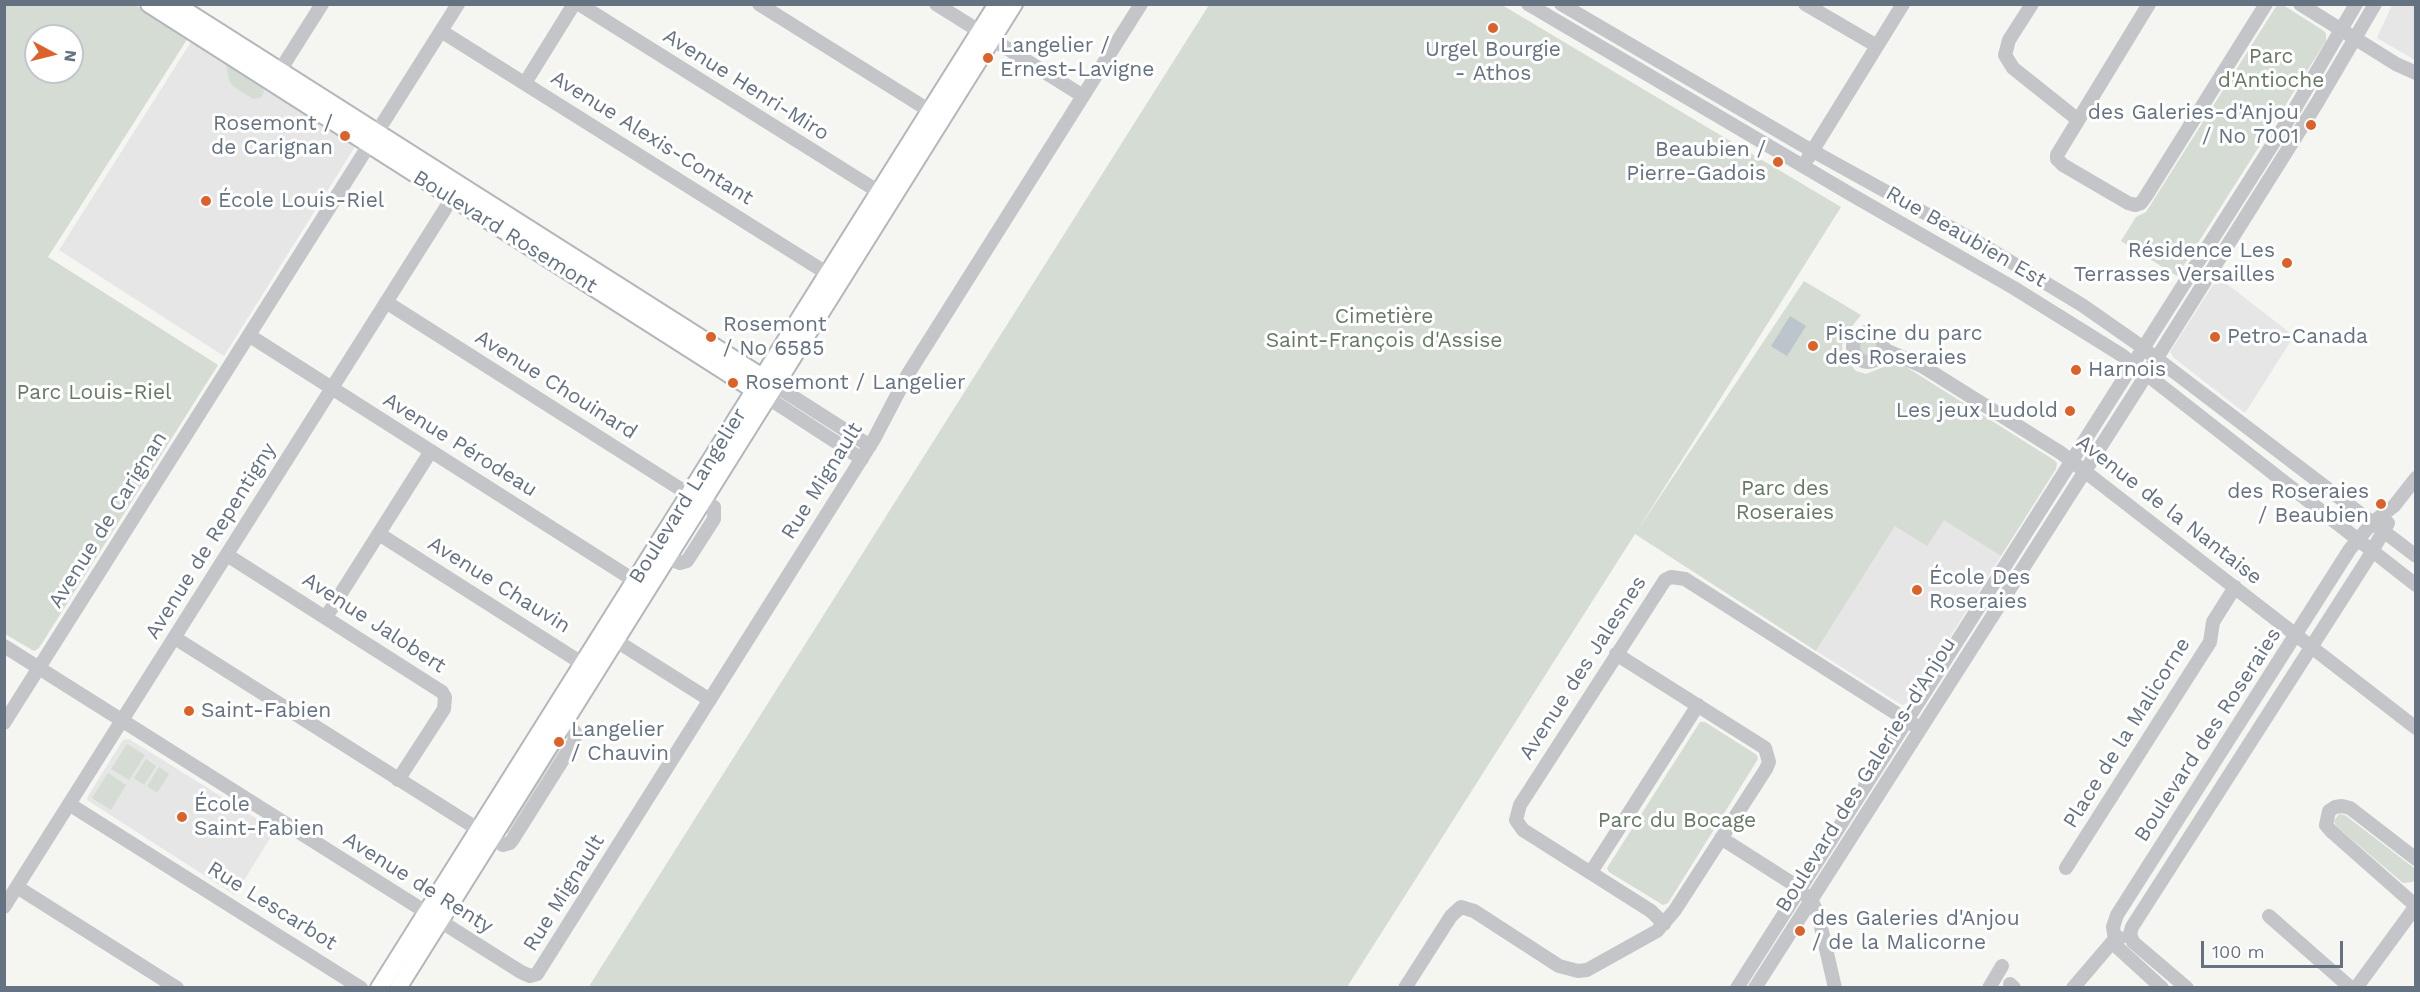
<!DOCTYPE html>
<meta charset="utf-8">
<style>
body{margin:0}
#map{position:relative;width:2420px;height:992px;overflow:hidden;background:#f5f5f1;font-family:"Work Sans",sans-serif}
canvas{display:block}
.frame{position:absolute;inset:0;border:6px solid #657281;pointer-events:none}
.north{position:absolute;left:24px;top:24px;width:60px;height:60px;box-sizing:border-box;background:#fff;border:2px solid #c1c7cd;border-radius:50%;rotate:97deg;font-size:16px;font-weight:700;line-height:24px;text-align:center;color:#657281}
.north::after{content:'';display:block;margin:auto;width:21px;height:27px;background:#db632b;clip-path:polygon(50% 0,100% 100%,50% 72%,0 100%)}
.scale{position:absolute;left:2201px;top:941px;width:142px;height:27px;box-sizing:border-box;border:3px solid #657281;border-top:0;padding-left:8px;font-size:18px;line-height:21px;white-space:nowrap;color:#657281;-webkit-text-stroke:4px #fff;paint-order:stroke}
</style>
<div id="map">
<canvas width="2420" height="992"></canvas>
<div class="frame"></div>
<div class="north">N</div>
<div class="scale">100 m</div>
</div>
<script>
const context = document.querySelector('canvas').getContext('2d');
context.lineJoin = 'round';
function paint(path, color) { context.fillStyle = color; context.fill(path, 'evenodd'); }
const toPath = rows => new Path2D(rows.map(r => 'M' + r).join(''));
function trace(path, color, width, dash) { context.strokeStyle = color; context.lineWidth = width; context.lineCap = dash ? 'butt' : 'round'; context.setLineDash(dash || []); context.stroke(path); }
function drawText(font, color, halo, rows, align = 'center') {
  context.font = font + ' "Work Sans",sans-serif'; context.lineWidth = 6; context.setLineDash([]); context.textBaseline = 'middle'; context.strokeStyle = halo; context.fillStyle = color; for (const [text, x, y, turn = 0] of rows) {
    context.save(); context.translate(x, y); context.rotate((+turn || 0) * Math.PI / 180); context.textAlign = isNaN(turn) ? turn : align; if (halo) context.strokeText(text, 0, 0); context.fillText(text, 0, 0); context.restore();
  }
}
paint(toPath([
 [2392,5,2415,5,2415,60,2377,38],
 [191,42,352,144,354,148,224,356,59,250],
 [2218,277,2294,336,2245,413,2174,358,2170,352],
 [1944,519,2001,556,1909,702,1902,705,1816,651,1895,526],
 [129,739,275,830,235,895,87,800,88,796,123,740]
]), '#e5e6e5');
paint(toPath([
 [5,5,135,5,188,38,48,257,218,365,39,648,34,651,5,634],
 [36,36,72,36,72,72,36,72],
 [1209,5,1502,5,1841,207,1637,531,1804,281,1861,315,1845,335,1842,345,1843,356,1856,371,1866,374,1891,364,1903,365,2054,460,2057,463,2056,469,2001,556,1944,520,1927,546,1895,526,1816,651,1635,534,1347,987,588,988],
 [2277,5,2283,5,2324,31,2326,34,2326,41,2177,276,2121,241,2136,217,2146,212],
 [226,64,261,86,264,91,262,97,253,99,233,86,229,80],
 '1858 348a9 9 0 1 1 18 0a9 9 0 1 1-18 0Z',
 [1700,722,1705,722,1757,755,1758,759,1668,903,1663,905,1609,872,1607,868],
 [564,739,568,742,510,835,505,832,559,747,561,747,563,743,562,742],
 [127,744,145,755,129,780,111,769],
 [146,759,156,766,144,785,134,778],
 [159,767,169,774,157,793,147,786],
 [108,773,126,785,111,810,92,798],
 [2339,814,2345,815,2414,868,2415,877,2413,882,2403,883,2336,826,2334,821]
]), '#d5dcd3');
paint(toPath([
 [1790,316,1806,326,1787,356,1771,346]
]), '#bcc5cb');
const major = toPath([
 [149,4,762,395],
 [175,4,770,382],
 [379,988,997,4],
 [398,988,1014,4]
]);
trace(major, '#b3b7bb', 20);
trace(toPath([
 [579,4,887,197],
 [759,4,938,116],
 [936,4,1083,96],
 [1528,4,1852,195,2014,288,2123,356,2416,585],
 [1561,4,1802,145,1986,247,2082,305,2135,342,2416,556],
 [1805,4,1877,46],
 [2032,4,2009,40,2005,55,2013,68,2077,119],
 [2149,4,2057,155,2057,159,2063,165,2128,203,2135,205,2141,203,2146,196,2266,4],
 [2300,4,2396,64,2416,73],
 [441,31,836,279],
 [274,80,322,4],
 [525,83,574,4],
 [1808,158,1903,4],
 [386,302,682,490,714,507,714,519,687,561,680,563,668,558],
 '1853 347a15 15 0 1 1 30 0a15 15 0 1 1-30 0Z',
 [250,336,643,586],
 [1883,349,1922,366,2061,453,2416,728],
 [776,386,870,446],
 [768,398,862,459],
 [379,534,591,669],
 [227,555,442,692,445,697,444,709,398,780],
 [326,617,431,451],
 [607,635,710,700],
 [175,638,503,845,510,843,513,839,574,742,575,732,564,723],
 [4,646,521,972,530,976,537,974,874,439,908,374,1141,4],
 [4,723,458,4],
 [69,804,361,988],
 [1721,838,1790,882,1811,900,1818,914,1835,988],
 [2416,859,2350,808,2342,806,2335,807,2329,811,2326,825,2331,831,2416,906],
 [2066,868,2210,642,2213,622,2235,587],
 [1591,872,1698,705],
 [17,887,177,988],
 [4,907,452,198],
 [2269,916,2351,988],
 [1664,924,1651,911,1523,830,1516,820,1520,805,1665,580,1671,577,1685,579,1916,726],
 [2010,984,2014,988],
 [1405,988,1451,916,1461,907,1474,911,1559,966,1578,971,1587,970,1657,931,1675,910,1766,769,1769,762,1765,748,1616,654],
 [1737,988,2290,117,2356,4],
 [1755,988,2138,388,2317,103,2375,4],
 [1989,988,2002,966],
 [2073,988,2114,940,2120,938],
 [2162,988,2116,946,2113,927,2117,915,2350,549,2373,522,2394,506,2416,478],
 [2187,988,2133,942,2130,934,2132,927,2367,560,2388,523],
 [2356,988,2416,906]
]), '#c3c5c9', 14);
trace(major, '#fff', 16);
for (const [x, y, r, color] of [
 [1493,28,6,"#db632b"],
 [988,58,6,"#db632b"],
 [2311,125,6,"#db632b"],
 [345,136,6,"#db632b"],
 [1778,162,6,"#db632b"],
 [206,201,6,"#db632b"],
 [2287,263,6,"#db632b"],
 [711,337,6,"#db632b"],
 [2215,337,6,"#db632b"],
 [1813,346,6,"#db632b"],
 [2076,370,6,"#db632b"],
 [733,383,6,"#db632b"],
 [2070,411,6,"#db632b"],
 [2381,504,6,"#db632b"],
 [1917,590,6,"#db632b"],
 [189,711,6,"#db632b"],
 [559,742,6,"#db632b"],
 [182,817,6,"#db632b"],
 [1800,931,6,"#db632b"]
]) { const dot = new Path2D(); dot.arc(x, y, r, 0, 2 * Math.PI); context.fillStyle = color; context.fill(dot); trace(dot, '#fff', 2); }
drawText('21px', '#657281', '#fff', [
 ["Langelier /",1000,46],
 ["Ernest-Lavigne",1000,70],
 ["Urgel Bourgie",1493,50,"center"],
 ["- Athos",1493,74,"center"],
 ["des Galeries-d'Anjou",2299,113,"right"],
 ["/ No 7001",2299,137,"right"],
 ["Rosemont /",333,124,"right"],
 ["de Carignan",333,148,"right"],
 ["Beaubien /",1766,150,"right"],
 ["Pierre-Gadois",1766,174,"right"],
 ["École Louis-Riel",218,201],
 ["Résidence Les",2275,251,"right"],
 ["Terrasses Versailles",2275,275,"right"],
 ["Rosemont",723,325],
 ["/ No 6585",723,349],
 ["Piscine du parc",1825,334],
 ["des Roseraies",1825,358],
 ["Petro-Canada",2227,337],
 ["Harnois",2088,370],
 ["Rosemont / Langelier",745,383],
 ["Les jeux Ludold",2058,411,"right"],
 ["des Roseraies",2369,492,"right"],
 ["/ Beaubien",2369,516,"right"],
 ["École Des",1929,578],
 ["Roseraies",1929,602],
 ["Saint-Fabien",201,711],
 ["Langelier",571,730],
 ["/ Chauvin",571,754],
 ["École",194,805],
 ["Saint-Fabien",194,829],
 ["des Galeries d'Anjou",1812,919],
 ["/ de la Malicorne",1812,943]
], 'left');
drawText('21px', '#667964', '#fff', [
 ["Parc",2271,57],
 ["d'Antioche",2271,81],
 ["Cimetière",1384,317],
 ["Saint-François d'Assise",1384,341],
 ["Parc Louis-Riel",94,393],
 ["Parc des",1785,489],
 ["Roseraies",1785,513],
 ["Parc du Bocage",1677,821]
]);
drawText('21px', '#657281', '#fff', [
 ["Avenue Henri-Miro",746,85,32],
 ["Avenue Alexis-Contant",652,138,32],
 ["Boulevard Rosemont",505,232,32],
 ["Rue Beaubien Est",1966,237,30],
 ["Avenue Chouinard",556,385,32],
 ["Avenue Pérodeau",460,445,32],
 ["Rue Mignault",822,481,-58],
 ["Boulevard Langelier",688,496,-58],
 ["Avenue de la Nantaise",2169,510,38],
 ["Avenue de Carignan",108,520,-58],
 ["Avenue de Repentigny",211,541,-58],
 ["Avenue Chauvin",499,585,32],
 ["Avenue Jalobert",374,623,33],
 ["Avenue des Jalesnes",1583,668,-57],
 ["Place de la Malicorne",2127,733,-58],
 ["Boulevard des Roseraies",2208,735,-57],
 ["Boulevard des Galeries-d'Anjou",1866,775,-58],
 ["Avenue de Renty",418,883,32],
 ["Rue Mignault",564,893,-58],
 ["Rue Lescarbot",272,906,32]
]);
</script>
